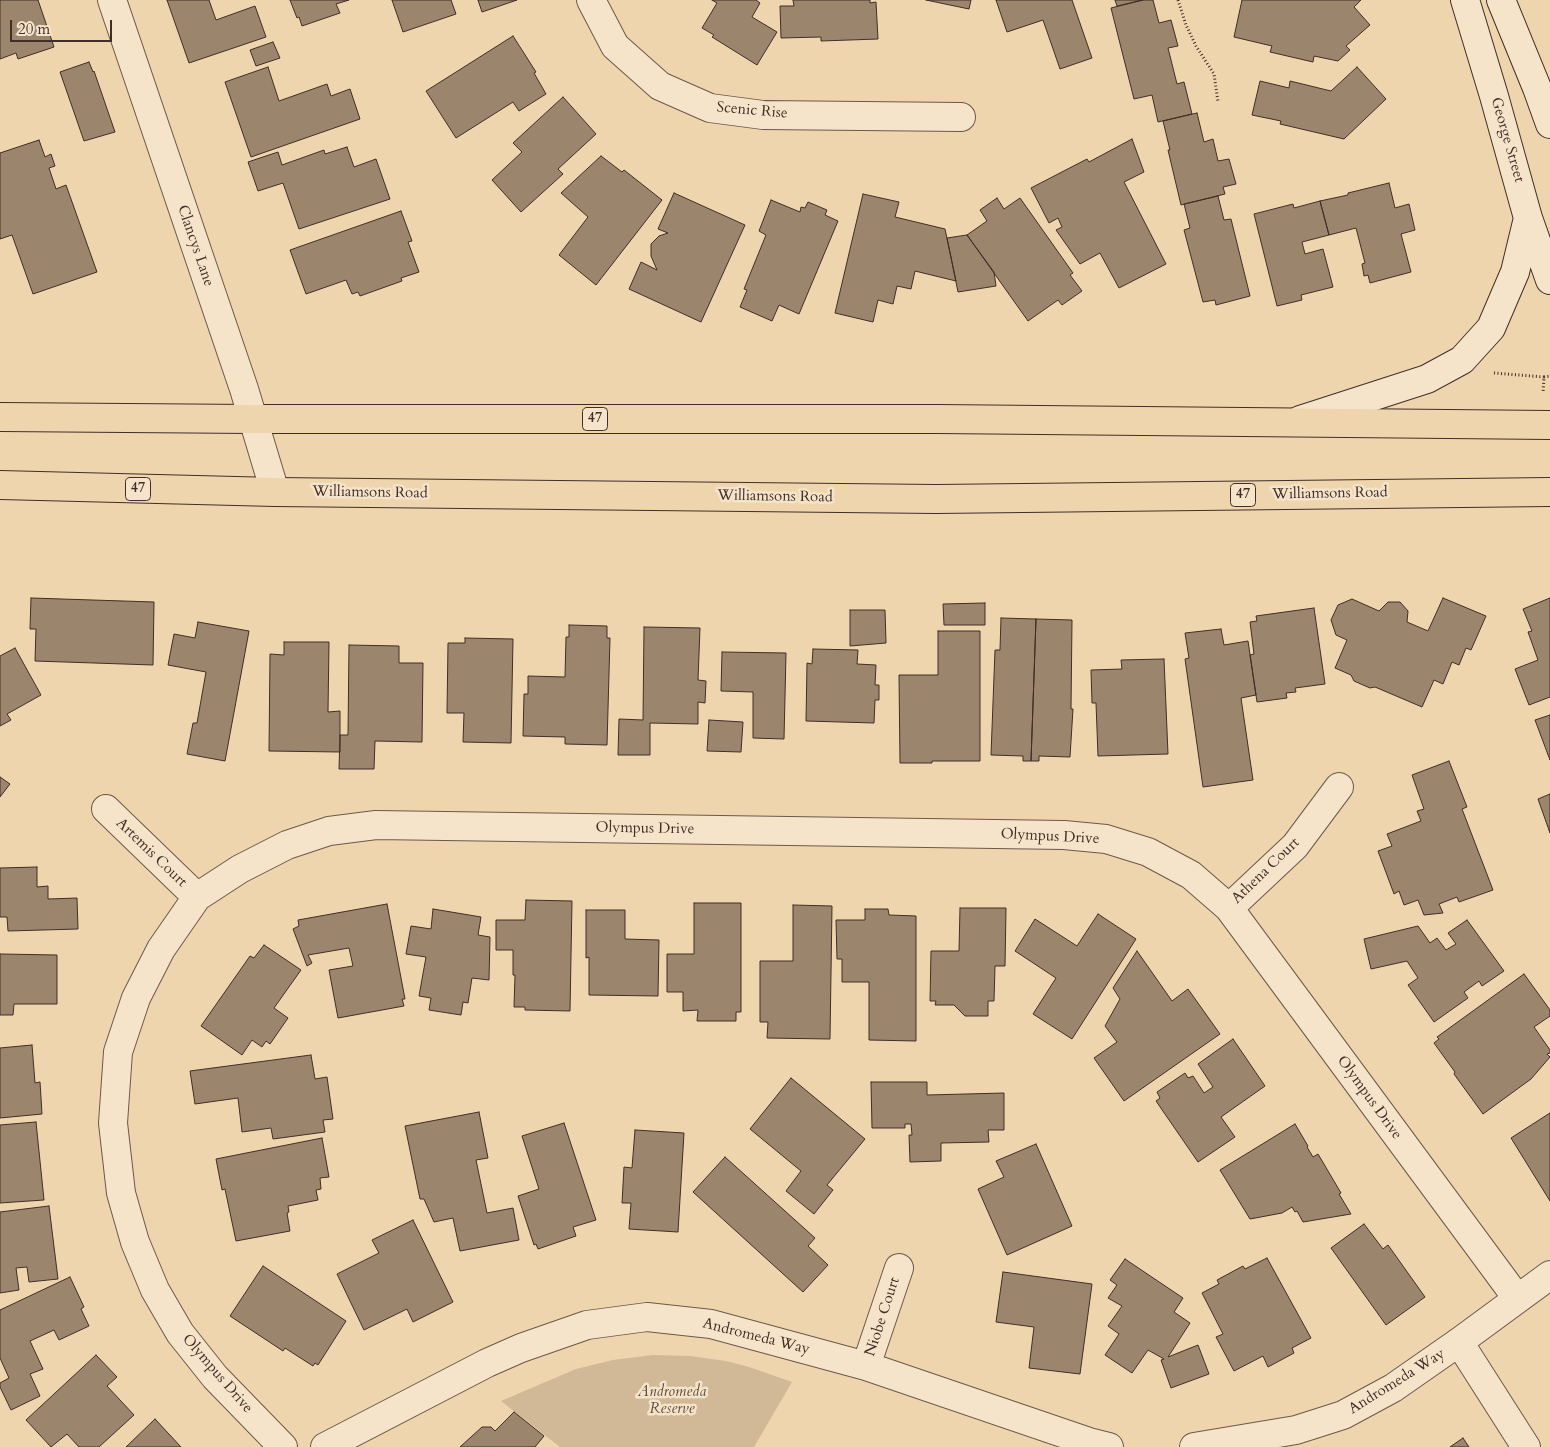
<!DOCTYPE html>
<style>
body{margin:0}
#map{position:relative;width:1550px;height:1447px;overflow:hidden;background:#efd5ae;font-family:Cardo,serif}
canvas{display:block}
.scale{position:absolute;left:10px;top:20px;width:102px;height:22px;box-sizing:border-box;border:2px solid #402e27;border-top:0;padding-left:6px;font-size:15px;line-height:18px;white-space:nowrap;color:#402e27;-webkit-text-stroke:4px #f5e4ca;paint-order:stroke}
</style>
<div id="map">
<canvas width="1550" height="1447"></canvas>
<div class="scale">20 m</div>
</div>
<script>
const context = document.querySelector('canvas').getContext('2d');
context.lineJoin = 'round';
function paint(path, color) { context.fillStyle = color; context.fill(path, 'evenodd'); }
const toPath = rows => new Path2D(rows.map(r => 'M' + r).join(''));
function trace(path, color, width, dash) { context.strokeStyle = color; context.lineWidth = width; context.lineCap = dash ? 'butt' : 'round'; context.setLineDash(dash || []); context.stroke(path); }
function drawText(font, color, halo, rows, align = 'center') {
  context.font = font + ' Cardo,serif'; context.lineWidth = 5; context.setLineDash([]); context.textBaseline = 'middle'; context.strokeStyle = halo; context.fillStyle = color; for (const [text, x, y, turn = 0] of rows) {
    context.save(); context.translate(x, y); context.rotate((+turn || 0) * Math.PI / 180); context.textAlign = isNaN(turn) ? turn : align; if (halo) context.strokeText(text, 0, 0); context.fillText(text, 0, 0); context.restore();
  }
}
paint(toPath([
 [653,1355,690,1356,726,1361,749,1367,792,1382,754,1447,560,1447,501,1401,576,1369,613,1360]
]), '#d1b997');
const building = toPath([
 [0,0,38,0,54,47,18,59,16,53,0,59,0,0],
 [167,0,209,0,216,20,255,6,266,37,189,63,167,0],
 [290,0,349,0,336,4,340,13,302,26,299,17,297,18,290,0],
 [392,0,451,0,456,14,403,32,392,0],
 [478,0,517,0,482,12,478,0],
 [712,0,756,0,760,3,752,17,777,32,757,65,712,37,714,35,702,28,717,3,712,0],
 [793,0,870,0,870,3,876,2,878,39,821,41,821,37,781,38,780,6,794,6,793,0],
 [926,0,971,0,969,9,926,0],
 [996,0,1072,0,1092,58,1060,69,1043,20,1007,32,996,0],
 [1115,0,1143,0,1117,6,1115,0],
 [1143,0,1153,0,1159,23,1171,20,1178,46,1168,48,1177,84,1184,82,1192,114,1158,122,1152,95,1134,99,1111,8,1143,0],
 [1242,0,1361,0,1354,7,1370,25,1346,46,1350,50,1338,61,1314,56,1313,62,1270,52,1272,46,1234,37,1242,0],
 [513,36,536,72,534,73,546,94,519,111,513,102,456,138,426,91,513,36],
 [273,42,280,58,256,66,250,50,273,42],
 [89,62,93,72,94,71,115,132,84,141,60,72,89,62],
 [268,67,279,101,327,84,331,96,350,89,360,119,251,157,225,82,268,67],
 [1357,67,1386,99,1344,139,1280,124,1281,121,1252,115,1260,81,1289,88,1290,81,1331,91,1357,67],
 [563,97,596,134,558,169,563,174,521,212,492,180,522,152,513,143,563,97],
 [1197,113,1204,142,1213,139,1218,161,1229,159,1236,184,1223,187,1225,194,1181,205,1168,150,1170,150,1163,121,1197,113],
 [1132,139,1144,172,1124,182,1166,264,1119,288,1100,253,1080,264,1056,230,1062,227,1058,218,1049,223,1031,188,1087,159,1089,162,1132,139],
 [39,140,45,157,51,154,55,166,49,168,56,189,66,185,97,272,33,294,12,235,0,239,0,153,39,140],
 [347,147,354,167,376,159,390,199,299,229,283,183,258,191,248,162,278,152,282,165,324,150,325,154,347,147],
 [601,156,622,172,624,170,662,200,596,285,559,255,588,217,561,193,601,156],
 [1389,183,1395,208,1409,204,1415,230,1401,234,1411,272,1370,283,1368,275,1364,276,1362,264,1365,263,1356,228,1329,235,1320,201,1348,195,1348,193,1389,183],
 [674,193,745,225,701,322,629,289,641,262,657,270,651,256,651,244,659,236,668,233,658,229,674,193],
 [863,194,899,202,895,217,945,229,956,281,915,271,911,289,897,286,893,304,878,300,873,322,835,313,863,194],
 [1218,196,1224,220,1231,219,1250,296,1216,305,1215,300,1203,302,1184,230,1190,228,1184,204,1218,196],
 [997,198,1004,209,1020,198,1073,273,1070,275,1082,291,1062,305,1058,300,1028,321,967,235,987,221,980,210,997,198],
 [771,200,800,212,801,207,805,208,808,202,827,210,825,215,838,221,799,314,779,305,772,321,740,307,747,290,744,289,766,235,759,231,771,200],
 [1320,201,1329,235,1302,242,1305,254,1323,249,1333,287,1301,295,1302,300,1277,306,1254,214,1293,204,1294,208,1320,201],
 [401,211,412,241,408,242,419,272,401,278,402,281,360,296,358,292,352,294,346,280,306,294,290,250,401,211],
 [967,235,994,272,996,286,958,292,947,238,967,235],
 [31,598,154,602,153,665,35,661,36,629,30,629,31,598],
 [1443,598,1486,616,1471,650,1466,648,1459,665,1452,662,1443,684,1434,680,1422,707,1375,687,1370,688,1354,681,1351,675,1335,668,1347,640,1336,635,1331,620,1338,605,1352,599,1379,611,1388,602,1400,602,1408,611,1407,622,1428,631,1443,598],
 [1550,598,1550,697,1529,705,1515,669,1538,660,1528,632,1532,631,1523,609,1550,598],
 [985,603,985,625,944,625,943,604,985,603],
 [1314,608,1325,684,1295,688,1296,692,1286,693,1287,698,1257,702,1250,655,1254,654,1250,622,1257,621,1256,616,1314,608],
 [850,610,885,610,886,643,850,646,850,610],
 [1001,618,1036,619,1031,761,1023,761,1023,756,991,755,995,650,1000,650,1001,618],
 [1036,619,1072,620,1071,709,1073,709,1070,757,1039,756,1039,761,1031,761,1036,619],
 [198,622,249,631,225,761,187,754,193,723,197,723,206,672,168,665,174,634,195,638,198,622],
 [569,625,607,626,607,638,610,638,607,745,565,744,565,737,523,736,524,694,528,694,528,676,565,677,566,637,569,637,569,625],
 [644,627,700,628,698,680,706,681,705,703,698,702,698,724,650,723,650,755,618,755,619,719,643,720,644,627],
 [1221,629,1224,645,1248,641,1256,695,1241,698,1253,780,1203,787,1185,659,1189,658,1185,633,1221,629],
 [938,631,980,631,980,761,932,761,932,763,900,763,899,675,938,675,938,631],
 [465,638,513,639,511,743,463,742,464,713,447,713,448,643,465,643,465,638],
 [284,642,329,642,328,712,340,711,340,752,269,751,270,654,284,655,284,642],
 [349,645,399,646,399,663,423,663,422,742,375,741,374,769,339,769,340,735,348,735,349,645],
 [15,648,41,695,7,714,11,720,0,726,0,656,15,648],
 [813,649,858,650,857,664,876,665,875,685,879,685,879,700,875,700,874,723,806,721,807,663,812,664,813,649],
 [722,652,786,653,784,739,753,738,753,692,721,691,722,652],
 [1164,659,1168,754,1098,756,1096,703,1092,703,1091,670,1122,669,1121,660,1164,659],
 [1550,715,1550,760,1535,720,1550,715],
 [709,720,743,722,741,752,707,751,709,720],
 [1449,761,1467,807,1462,809,1493,890,1459,902,1457,897,1439,904,1443,913,1424,915,1418,900,1404,905,1399,891,1394,894,1378,851,1392,846,1387,834,1421,821,1417,811,1424,809,1412,775,1449,761],
 [0,777,10,784,0,797,0,777],
 [1550,794,1550,833,1538,799,1550,794],
 [37,867,37,887,48,886,48,899,77,898,78,929,8,931,7,917,0,917,0,868,37,867],
 [526,900,572,901,570,1011,525,1010,525,1007,514,1007,515,975,513,975,513,950,496,950,496,920,525,920,526,900],
 [694,903,741,903,741,1012,736,1012,736,1021,697,1021,698,1010,683,1011,683,992,667,992,667,954,694,954,694,903],
 [387,904,405,999,402,999,404,1006,338,1018,329,970,353,966,349,948,308,955,312,963,307,966,293,929,299,926,298,920,387,904],
 [793,905,832,906,830,1039,767,1038,768,1022,760,1022,760,961,793,961,793,905],
 [960,908,1006,908,1005,966,995,966,994,1001,988,1001,988,1016,965,1016,954,1005,935,1005,936,1001,930,1001,931,951,959,951,960,908],
 [433,909,481,917,478,935,490,937,489,980,472,978,468,1003,463,1002,461,1015,429,1010,431,998,419,996,426,957,406,954,411,926,431,929,433,909],
 [865,909,888,909,889,915,916,916,916,1041,869,1040,869,982,842,982,842,959,837,959,836,920,865,920,865,909],
 [586,910,625,910,625,939,659,940,658,996,589,995,589,957,586,958,586,910],
 [1098,914,1136,939,1072,1039,1033,1014,1056,978,1015,951,1035,919,1077,946,1098,914],
 [1467,920,1504,971,1482,986,1479,981,1464,992,1468,998,1434,1022,1408,985,1418,978,1407,961,1371,969,1364,939,1418,926,1430,943,1437,938,1446,950,1456,944,1448,933,1467,920],
 [264,945,301,970,274,1008,288,1018,270,1044,266,1041,262,1047,252,1040,242,1055,201,1026,250,956,254,958,264,945],
 [1137,951,1172,1001,1188,989,1220,1034,1124,1101,1094,1058,1117,1042,1105,1026,1120,999,1113,988,1137,951],
 [0,954,57,955,57,1004,14,1004,13,1015,0,1015,0,954],
 [1524,974,1550,1010,1550,1016,1534,1027,1550,1050,1550,1053,1547,1054,1550,1057,1531,1079,1483,1114,1454,1074,1455,1072,1434,1043,1439,1039,1437,1037,1524,974],
 [1233,1039,1265,1086,1221,1117,1235,1137,1198,1162,1156,1101,1160,1098,1157,1092,1185,1073,1188,1078,1193,1076,1204,1093,1213,1087,1198,1064,1233,1039],
 [32,1045,35,1083,40,1082,42,1114,0,1118,0,1048,32,1045],
 [311,1055,315,1079,327,1077,333,1119,323,1120,325,1132,273,1139,271,1128,242,1132,238,1098,195,1104,190,1071,311,1055],
 [791,1078,865,1139,827,1185,833,1190,814,1214,786,1191,801,1171,750,1129,791,1078],
 [871,1082,927,1082,927,1095,1004,1093,1004,1130,988,1130,989,1142,941,1143,941,1161,910,1162,909,1135,912,1135,911,1124,905,1124,905,1128,872,1128,871,1082],
 [479,1112,488,1158,476,1160,487,1213,513,1208,519,1240,460,1251,453,1218,434,1222,424,1199,420,1199,405,1126,479,1112],
 [1550,1113,1550,1201,1511,1138,1550,1113],
 [36,1122,44,1200,0,1203,0,1125,36,1122],
 [564,1123,596,1220,573,1227,576,1236,538,1249,536,1244,534,1245,518,1196,539,1189,522,1136,564,1123],
 [1295,1124,1308,1146,1307,1147,1313,1157,1318,1154,1341,1193,1339,1194,1351,1214,1303,1222,1297,1211,1295,1212,1292,1207,1282,1213,1250,1219,1220,1170,1295,1124],
 [635,1130,684,1133,678,1232,629,1229,631,1203,622,1203,624,1167,632,1168,635,1130],
 [322,1138,329,1177,320,1178,321,1189,316,1190,318,1200,288,1206,289,1212,287,1213,290,1231,236,1241,225,1189,222,1190,216,1159,322,1138],
 [1036,1144,1072,1226,1007,1255,978,1189,1004,1177,996,1161,1036,1144],
 [725,1157,815,1238,808,1246,828,1265,803,1292,693,1192,725,1157],
 [49,1206,58,1279,29,1282,27,1267,16,1268,19,1290,0,1293,0,1212,49,1206],
 [413,1220,453,1302,413,1322,407,1309,364,1330,337,1274,379,1253,372,1240,413,1220],
 [1364,1224,1383,1249,1388,1245,1425,1297,1386,1325,1331,1248,1364,1224],
 [1267,1258,1311,1338,1292,1348,1294,1353,1268,1367,1263,1356,1234,1371,1216,1337,1223,1334,1202,1293,1219,1284,1217,1280,1243,1266,1245,1269,1267,1258],
 [1125,1259,1183,1298,1174,1312,1190,1323,1168,1357,1198,1345,1209,1374,1171,1388,1161,1360,1164,1359,1148,1350,1132,1373,1105,1355,1119,1334,1108,1326,1122,1306,1108,1298,1117,1285,1110,1280,1125,1259],
 [263,1266,346,1321,318,1365,315,1363,313,1366,285,1348,283,1351,230,1316,263,1266],
 [1003,1272,1092,1284,1080,1374,1029,1368,1034,1327,996,1322,1003,1272],
 [70,1277,84,1307,81,1309,89,1326,59,1340,54,1330,30,1341,43,1369,30,1374,40,1396,11,1410,0,1387,0,1383,9,1378,0,1358,0,1310,70,1277],
 [96,1355,117,1377,107,1386,134,1415,99,1447,79,1447,67,1434,51,1447,26,1420,96,1355],
 [514,1412,544,1436,535,1447,460,1447,482,1427,491,1427,495,1431,514,1412],
 [155,1419,181,1447,126,1447,155,1419],
 [1463,1438,1469,1447,1450,1447,1463,1438]
]);
paint(building, '#9b856d');
trace(building, '#402e27', 1);
const minor = toPath([
 [112,0,244,389,275,492],
 [591,0,615,46,660,86,710,108,763,115,961,117],
 [106,809,197,897],
 [1229,908,1295,846,1339,787],
 [1459,1342,1526,1447],
 [866,1366,899,1268],
 [283,1447,215,1377,180,1333,155,1290,135,1242,121,1193,113,1123,118,1052,136,998,161,949,197,897,240,869,287,845,329,831,376,825,1064,835,1106,839,1148,852,1191,875,1229,908,1517,1298],
 [325,1447,487,1363,521,1348,587,1325,647,1317,711,1324,866,1366,1089,1442,1109,1447],
 [1194,1447,1296,1430,1343,1415,1393,1388,1459,1342,1550,1275]
]);
const secondary = toPath([
 [1465,0,1494,96,1528,218,1550,280],
 [1501,0,1537,88,1550,124],
 [1300,420,1427,379,1462,360,1491,328,1515,272,1528,218]
]);
const primary = toPath([
 [0,417,252,419,938,419,1550,425],
 [0,485,275,492,936,499,1550,492]
]);
trace(minor, '#6c5849', 30);
trace(secondary, '#402e27', 30);
trace(primary, '#402e27', 30);
trace(toPath([
 [1178,0,1186,25,1196,46,1214,74,1218,102],
 [1494,373,1544,377,1543,393],
 [1544,377,1550,376]
]), '#402e27', 3, [1, 2.5]);
trace(minor, '#f5e4ca', 28);
trace(secondary, '#f5e4ca', 28);
trace(primary, '#efd5ae', 28);
for (const [x, y, w] of [
 [595,419,25],
 [138,489,25],
 [1243,495,25]
]) { const box = new Path2D(); box.roundRect(x - w / 2, y - 11.5, w, 23, 4); context.fillStyle = '#f5e4ca'; context.fill(box); trace(box, '#402e27', 1); }
drawText('bold 14px', '#402e27', null, [
 ["47",595,419],
 ["47",138,489],
 ["47",1243,495]
]);
drawText('15px', '#402e27', '#f5e4ca', [
 ["Scenic Rise",752,111,5],
 ["George Street",1507,140,74],
 ["Clancys Lane",195,246,71],
 ["Williamsons Road",370,493,1],
 ["Williamsons Road",1330,494,-1],
 ["Williamsons Road",775,497,1],
 ["Olympus Drive",645,829,1],
 ["Olympus Drive",1050,837,3],
 ["Artemis Court",151,853,44],
 ["Athena Court",1266,871,-44],
 ["Olympus Drive",1369,1098,54],
 ["Niobe Court",883,1317,-72],
 ["Andromeda Way",756,1337,14],
 ["Olympus Drive",217,1374,49],
 ["Andromeda Way",1397,1382,-32]
]);
drawText('italic 15px', '#5d4a3d', '#f5e4ca', [
 ["Andromeda",672,1393],
 ["Reserve",672,1410]
]);
</script>
